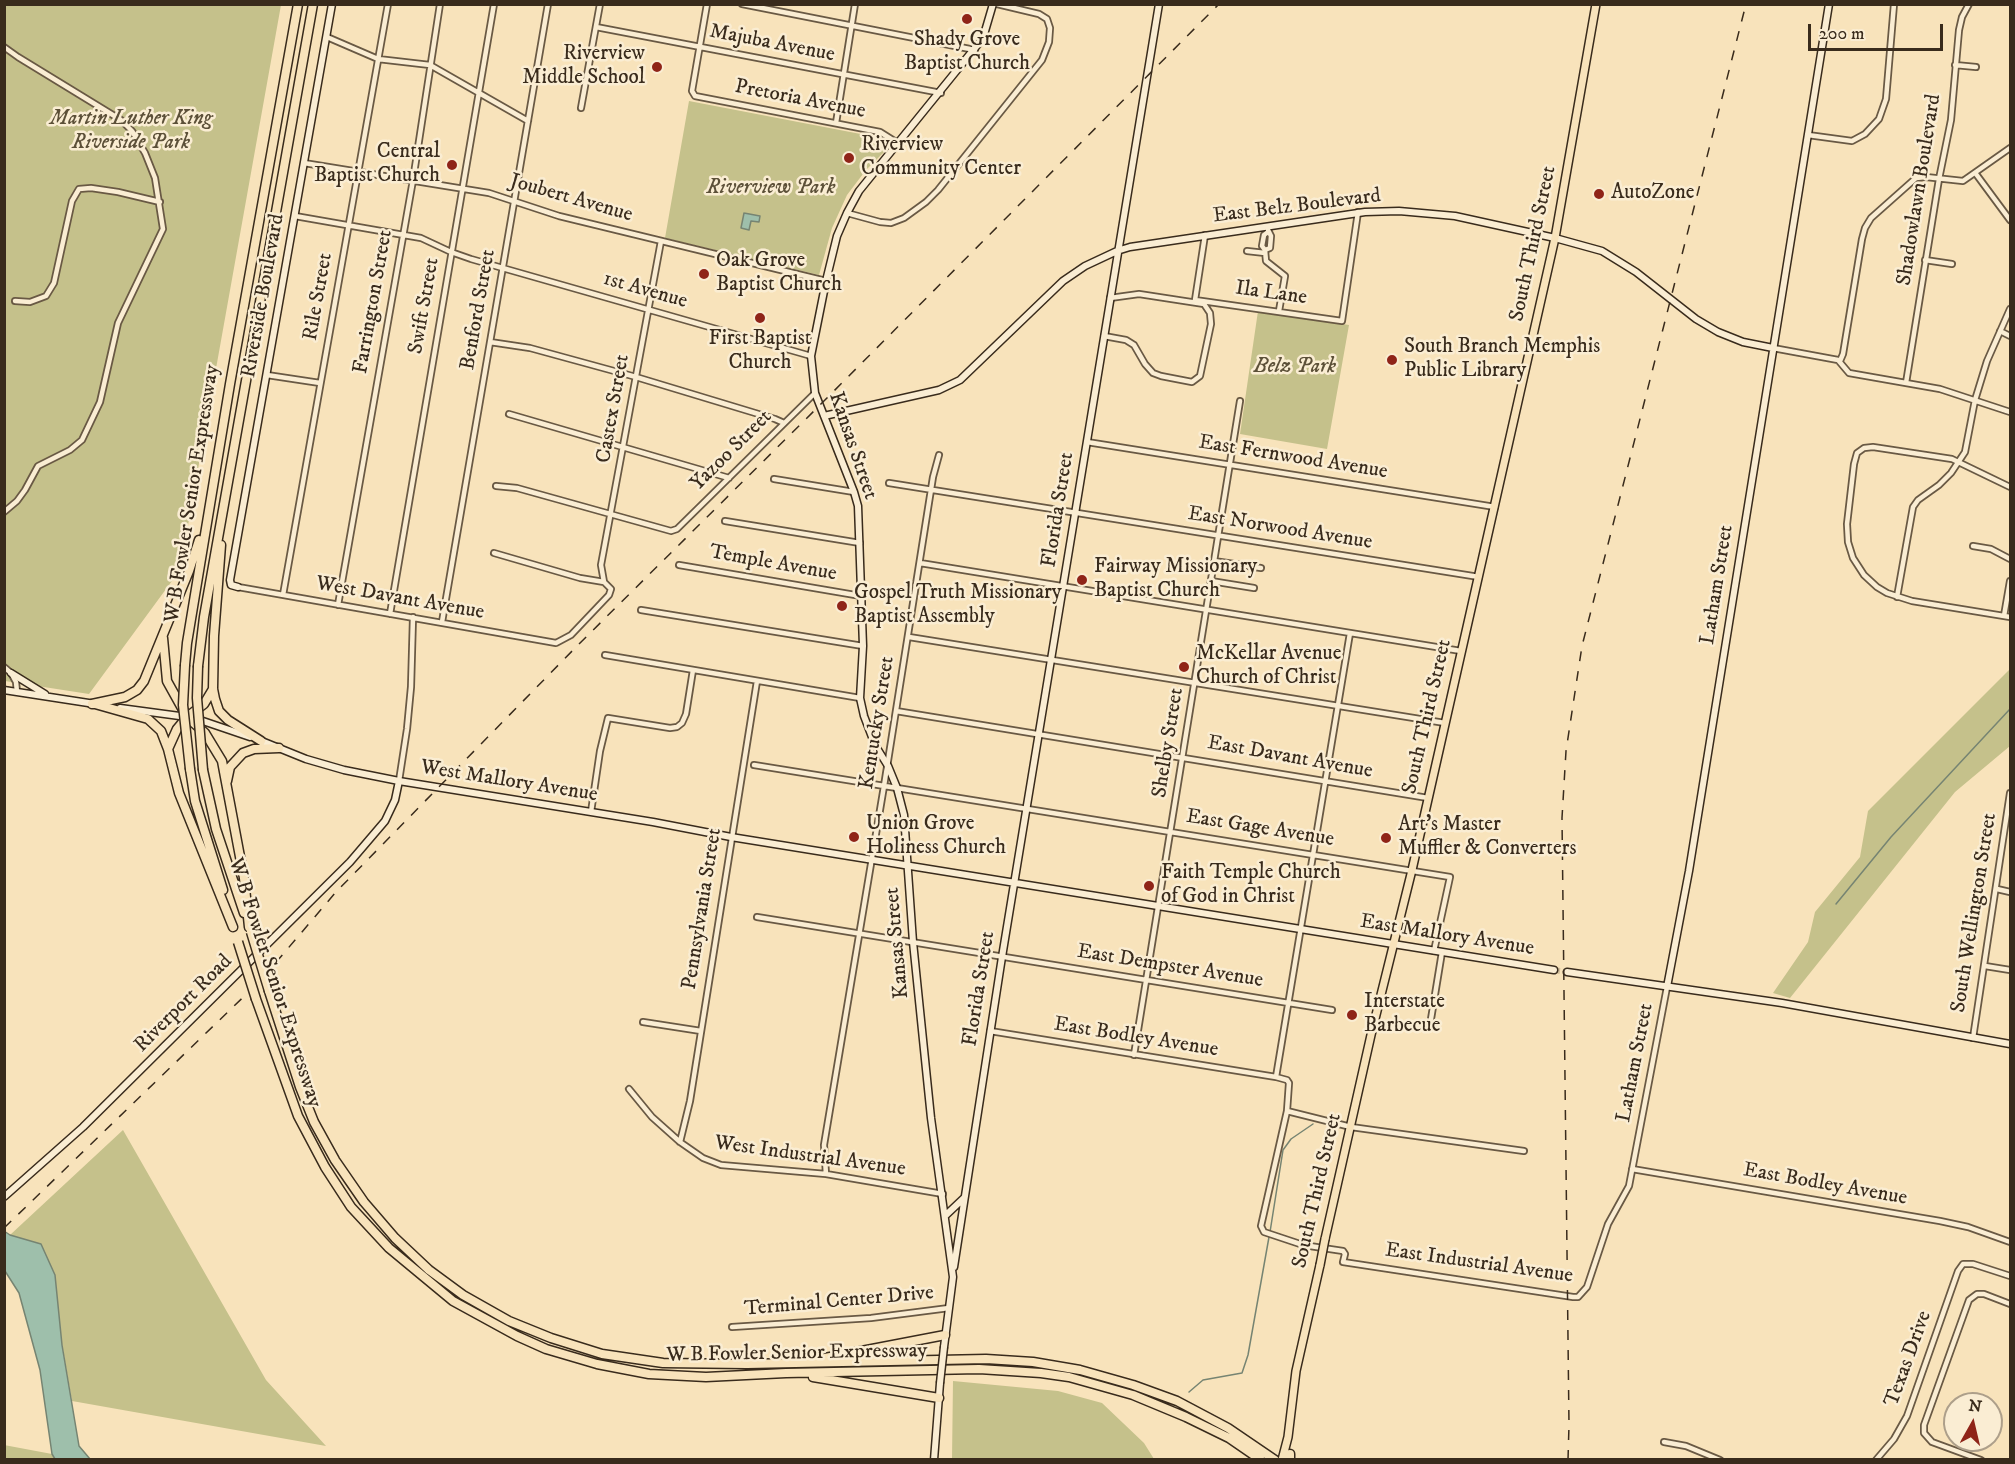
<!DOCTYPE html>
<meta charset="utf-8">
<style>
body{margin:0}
#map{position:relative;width:2015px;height:1464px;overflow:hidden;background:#f8e3bb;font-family:"IM FELL DW Pica",serif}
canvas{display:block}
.frame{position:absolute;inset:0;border:6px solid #392b1c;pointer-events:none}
.north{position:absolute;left:1943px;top:1392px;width:60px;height:60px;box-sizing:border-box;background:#faedd3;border:2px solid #ad9f8a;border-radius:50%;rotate:8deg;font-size:16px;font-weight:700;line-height:24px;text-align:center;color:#392b1c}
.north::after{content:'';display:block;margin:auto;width:21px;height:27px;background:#8f2418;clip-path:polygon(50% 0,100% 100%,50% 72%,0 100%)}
.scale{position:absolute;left:1808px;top:24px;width:135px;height:27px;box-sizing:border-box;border:3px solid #392b1c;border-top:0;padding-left:8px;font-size:18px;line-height:21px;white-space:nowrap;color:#392b1c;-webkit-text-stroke:4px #faedd3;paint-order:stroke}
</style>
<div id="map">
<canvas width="2015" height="1464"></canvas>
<div class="frame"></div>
<div class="north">N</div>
<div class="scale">200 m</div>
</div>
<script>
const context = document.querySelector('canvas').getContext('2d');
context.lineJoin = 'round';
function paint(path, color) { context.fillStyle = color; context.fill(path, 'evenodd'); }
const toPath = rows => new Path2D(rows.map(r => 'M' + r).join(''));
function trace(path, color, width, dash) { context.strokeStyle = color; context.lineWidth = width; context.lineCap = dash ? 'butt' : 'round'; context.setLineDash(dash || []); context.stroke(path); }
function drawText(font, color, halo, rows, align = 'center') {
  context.font = font + ' "IM FELL DW Pica",serif'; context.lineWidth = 5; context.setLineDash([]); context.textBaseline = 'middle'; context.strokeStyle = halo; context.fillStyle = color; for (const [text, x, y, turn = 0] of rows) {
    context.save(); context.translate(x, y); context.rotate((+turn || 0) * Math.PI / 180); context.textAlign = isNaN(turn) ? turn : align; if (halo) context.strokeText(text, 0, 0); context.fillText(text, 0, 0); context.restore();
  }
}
paint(toPath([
 [4,5,281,5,180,570,89,694,5,681],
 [689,101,871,136,887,144,885,151,866,170,847,195,832,228,819,275,665,238],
 [1258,311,1349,325,1327,449,1240,434],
 [2010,669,2010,746,1955,792,1790,998,1773,993,1808,942,1815,912,1860,857,1868,811],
 [123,1130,266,1380,326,1446,72,1401,62,1344,10,1235],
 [953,1381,1058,1391,1102,1403,1144,1443,1154,1459,952,1459],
 [4,1445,52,1454,55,1459,5,1459]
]), '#c5c18b');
const water = toPath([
 [744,213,760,216,759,222,751,221,749,230,741,228,744,213],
 [4,1231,10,1235,41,1244,55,1275,62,1345,79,1446,90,1459,55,1459,52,1454,40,1370,19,1293,5,1271,4,1231]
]);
paint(water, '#9ebfab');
trace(water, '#768472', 1.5);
trace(toPath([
 [1836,904,1891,837,2010,709],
 [1270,1232,1283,1150,1291,1139,1313,1124],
 [1189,1392,1203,1380,1242,1373,1248,1355,1269,1237]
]), '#768472', 1.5);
trace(toPath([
 [1554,970,1567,972]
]), '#d2be9b', 6, [6, 3]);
const street = toPath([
 [707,4,692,91,695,96,880,132,899,144],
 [742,4,975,50],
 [596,27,941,93],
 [327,37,378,59,430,65,528,121],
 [4,47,18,57,121,120,132,131,145,153,155,178,163,229,118,323,100,402,82,440,70,450,38,466,25,490,17,501,4,512],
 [1955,65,1976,67],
 [581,108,600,4],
 [836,123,855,4],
 [1808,135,1852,141,1865,134,1879,119,1886,99,1894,4],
 [304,163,489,193,559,216,826,281],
 [1976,174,2010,220],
 [847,213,880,222,891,223,904,218,926,202,938,190,1042,60,1049,42,1050,28,1047,19,1039,14,997,4],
 [295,216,421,238,451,252,471,259,811,356],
 [1268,232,1264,235,1262,246,1265,250,1266,261,1285,276,1279,311],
 [1205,235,1195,300,1342,321,1358,212],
 [1265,250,1270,248,1271,236,1268,230],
 [1247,251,1265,253],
 [1925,260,1952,264],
 [15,301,30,302,46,296,54,283,72,201,79,189,91,188,118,192,160,202],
 [2000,331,2010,336],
 [1104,336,1126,340,1134,345,1145,364,1153,373,1161,376,1192,382,1200,376,1211,324,1210,313,1204,304,1139,294,1110,298],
 [490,342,530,348,636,377,775,419,784,423],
 [1773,348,1838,360,1849,373,1940,389,2010,412],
 [1840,361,1843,354,1862,239,1865,228,1871,218,1916,178,1926,177,1963,181,2010,148],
 [267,375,320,383],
 [1906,383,1939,179,1951,120,1959,30,1962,17,1969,4],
 [509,414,729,478],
 [1087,442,1495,507],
 [774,479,854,492],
 [889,483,1479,577],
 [496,486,517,488,671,531,677,529,815,393],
 [2010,487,1952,459,1873,447,1864,448,1857,453,1854,464,1847,524,1848,542,1853,558,1864,575,1877,587,1887,593,1912,601,2010,617],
 [725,521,860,543],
 [1973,546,1991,549,2010,559],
 [1214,561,1261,568],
 [920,563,1461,651],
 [679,565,861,596],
 [1211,581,1254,588],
 [604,582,601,565,661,241],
 [238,587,556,643,571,635,609,595,611,589,604,582,580,578,494,553],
 [283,595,388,4],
 [1897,597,1913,507,1918,500,1939,485,1951,473,1965,452,1975,400,1987,361,2010,309],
 [338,605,413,180,440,4],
 [641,610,863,646],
 [390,614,494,4],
 [2004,616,2010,581],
 [442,622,548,4],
 [909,637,1445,723],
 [605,655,860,698],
 [4,667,11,673,16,682,17,692],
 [896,711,1428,798],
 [754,765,1450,877,1434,951],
 [399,781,407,729,411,687,413,617],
 [591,812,600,751,608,718,670,728,677,727,682,723,686,714,693,670],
 [1997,889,2010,892],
 [757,917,1332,1010],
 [1985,966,2010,970],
 [1431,1019,1442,952],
 [643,1022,701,1031],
 [990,1031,1276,1077,1287,1080,1289,1083,1287,1111,1261,1226,1264,1232,1303,1245,1343,1251,1345,1254,1343,1262,1573,1297,1578,1297,1587,1287,1608,1224,1629,1186,1667,987],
 [1973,1038,2010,793],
 [1134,1055,1240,401],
 [1276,1077,1350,633],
 [629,1089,652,1117,680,1142,703,1158,721,1165,826,1174,943,1194],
 [1287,1111,1351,1127,1524,1151],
 [680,1142,690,1101,757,681],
 [1632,1169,1940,1221,1968,1227,2010,1242],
 [826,1174,824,1145,884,786,933,477,939,455],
 [732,1327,871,1318,949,1308],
 [1664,1442,1686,1446,1720,1460],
 [1876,1460,1894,1439,1907,1416,1958,1271,1963,1264,1973,1264,2010,1276],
 [1981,1460,1932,1442,1924,1433,1924,1425,1969,1300,1977,1294,1984,1294,2010,1304]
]);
const secondary = toPath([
 [824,416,939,390,960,380,1063,281,1085,266,1117,251,1130,247,1365,212,1399,211,1455,216,1555,238,1602,251,1636,272,1696,319,1718,332,1743,342,1773,348],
 [238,587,231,585,230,580,332,4],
 [11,673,45,694],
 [4,690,95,704],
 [120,708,187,717],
 [197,719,250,737],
 [259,740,306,759,344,770,399,781,653,822,731,837,1554,970],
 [1567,972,1782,1003,2010,1044],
 [1667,987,1689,871,1829,4],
 [4,1197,83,1127,350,862,385,821,395,800,399,781],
 [946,1215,964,1198],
 [954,1267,1002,957,1159,4],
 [944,1347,953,1277,931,1118,913,942,904,815,897,788,888,766,875,745,864,716,860,698,863,646,858,506,854,492,815,393,811,356,826,281,837,236,847,213,859,191,983,38,993,4],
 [934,1460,940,1383]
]);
const primary = toPath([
 [1325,1239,1371,1035,1412,870,1555,238,1596,4],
 [1282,1460,1288,1437,1296,1371,1320,1265]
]);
const highway = toPath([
 [221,545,214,636,213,689,215,699,219,711,228,720,261,741],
 [163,638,167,681,187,717,205,733,222,761,244,878,249,927],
 [185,665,187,643,230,384,298,4],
 [198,666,204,617,223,510,313,4],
 [213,689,204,704,187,717,177,729,168,749,179,793,233,927],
 [92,704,125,697,137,690,144,681,189,571,199,540],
 [95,704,148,719,161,731,168,749],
 [190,769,195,801,223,890],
 [203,770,216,829,244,913],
 [227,781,230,767,243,753,254,749,279,748],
 [269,991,300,1087,314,1122,335,1160,364,1202,395,1238,429,1270,463,1295,509,1321,551,1338,602,1354,663,1363,747,1364,986,1359,1033,1362,1080,1370,1133,1385,1177,1401,1228,1428,1275,1460],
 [256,999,298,1116,325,1167,351,1207,389,1248,453,1301,517,1336,546,1349,597,1364,649,1374,706,1377,786,1373,979,1369,1041,1373,1069,1377,1133,1395,1186,1417,1229,1438,1261,1460],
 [825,1358,945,1335],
 [813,1377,939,1398],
 [1290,1460,1290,1454]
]);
trace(street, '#695944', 8);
trace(secondary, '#392b1c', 9);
trace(primary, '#392b1c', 10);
trace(highway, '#392b1c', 11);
trace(street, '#faedd3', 4.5);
trace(secondary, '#faedd3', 6);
trace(primary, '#f8e3bb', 7);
trace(highway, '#f8e3bb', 8);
trace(toPath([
 [4,1228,261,980,336,892,577,646,819,406,1219,4],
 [1568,1460,1569,1425,1562,818,1566,751,1582,646,1746,4]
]), '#392b1c', 1.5, [10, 10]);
const secondaryBridge = toPath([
 [940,1383,944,1347]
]);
const primaryBridge = toPath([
 [1320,1265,1325,1239]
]);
const highwayBridge = toPath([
 [185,665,183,705,190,769],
 [198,666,197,698,203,770],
 [251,932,269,991],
 [238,942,256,999]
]);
trace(secondaryBridge, '#392b1c', 9, []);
trace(primaryBridge, '#392b1c', 10, []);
trace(highwayBridge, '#392b1c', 11, []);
trace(secondaryBridge, '#faedd3', 6);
trace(primaryBridge, '#f8e3bb', 7);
trace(highwayBridge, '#f8e3bb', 8);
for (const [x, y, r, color] of [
 [967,19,6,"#8f2418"],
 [657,67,6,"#8f2418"],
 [849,158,6,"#8f2418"],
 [452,165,6,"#8f2418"],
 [1599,194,6,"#8f2418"],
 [704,274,6,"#8f2418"],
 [760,318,6,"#8f2418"],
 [1392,360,6,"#8f2418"],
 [1082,580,6,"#8f2418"],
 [842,606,6,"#8f2418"],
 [1184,667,6,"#8f2418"],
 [854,837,6,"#8f2418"],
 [1386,838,6,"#8f2418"],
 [1149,886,6,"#8f2418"],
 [1352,1015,6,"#8f2418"]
]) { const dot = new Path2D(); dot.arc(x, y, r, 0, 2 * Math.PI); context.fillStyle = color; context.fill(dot); trace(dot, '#faedd3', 2); }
drawText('21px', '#392b1c', '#faedd3', [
 ["Shady Grove",967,41,"center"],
 ["Baptist Church",967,65,"center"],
 ["Riverview",645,55,"right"],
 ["Middle School",645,79,"right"],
 ["Riverview",861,146],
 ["Community Center",861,170],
 ["Central",440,153,"right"],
 ["Baptist Church",440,177,"right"],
 ["AutoZone",1611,194],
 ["Oak Grove",716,262],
 ["Baptist Church",716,286],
 ["First Baptist",760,340,"center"],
 ["Church",760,364,"center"],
 ["South Branch Memphis",1404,348],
 ["Public Library",1404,372],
 ["Fairway Missionary",1094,568],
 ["Baptist Church",1094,592],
 ["Gospel Truth Missionary",854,594],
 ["Baptist Assembly",854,618],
 ["McKellar Avenue",1196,655],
 ["Church of Christ",1196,679],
 ["Union Grove",866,825],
 ["Holiness Church",866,849],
 ["Art’s Master",1398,826],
 ["Muffler & Converters",1398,850],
 ["Faith Temple Church",1161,874],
 ["of God in Christ",1161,898],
 ["Interstate",1364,1003],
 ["Barbecue",1364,1027]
], 'left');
drawText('21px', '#392b1c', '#faedd3', [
 ["Majuba Avenue",772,44,11],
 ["Pretoria Avenue",800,100,11],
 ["Shadowlawn Boulevard",1920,190,-81],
 ["Joubert Avenue",571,199,16],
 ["East Belz Boulevard",1297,207,-7],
 ["South Third Street",1534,244,-78],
 ["1st Avenue",645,291,16],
 ["Ila Lane",1271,294,8],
 ["Riverside Boulevard",264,296,-80],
 ["Rile Street",319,297,-80],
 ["Farrington Street",374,302,-80],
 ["Swift Street",425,306,-80],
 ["Benford Street",479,310,-80],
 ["Castex Street",614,409,-80],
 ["Kansas Street",852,446,71],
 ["Yazoo Street",732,451,-45],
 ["East Fernwood Avenue",1293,458,9],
 ["W B Fowler Senior Expressway",193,494,-81],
 ["Florida Street",1059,510,-81],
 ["East Norwood Avenue",1280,529,9],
 ["Temple Avenue",773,564,10],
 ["Latham Street",1718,585,-81],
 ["West Davant Avenue",400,599,10],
 ["South Third Street",1428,717,-77],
 ["Kentucky Street",878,723,-81],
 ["Shelby Street",1169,743,-81],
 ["East Davant Avenue",1290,758,10],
 ["West Mallory Avenue",509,782,9],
 ["East Gage Avenue",1260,829,9],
 ["Pennsylvania Street",703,909,-81],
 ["South Wellington Street",1975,913,-81],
 ["East Mallory Avenue",1447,936,9],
 ["Kansas Street",898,943,-95],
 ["East Dempster Avenue",1170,967,9],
 ["W B Fowler Senior Expressway",274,983,72],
 ["Florida Street",980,989,-81],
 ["Riverport Road",184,1004,-45],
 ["East Bodley Avenue",1136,1038,9],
 ["Latham Street",1636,1063,-79],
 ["West Industrial Avenue",810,1157,8],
 ["East Bodley Avenue",1825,1185,10],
 ["South Third Street",1318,1191,-77],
 ["East Industrial Avenue",1479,1264,8],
 ["Terminal Center Drive",839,1302,-5],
 ["W B Fowler Senior Expressway",797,1354,-1],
 ["Texas Drive",1909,1359,-70]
]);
drawText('italic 21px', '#5c5038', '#faedd3', [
 ["Martin Luther King",131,120],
 ["Riverside Park",131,144],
 ["Riverview Park",771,189],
 ["Belz Park",1295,368]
]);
</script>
